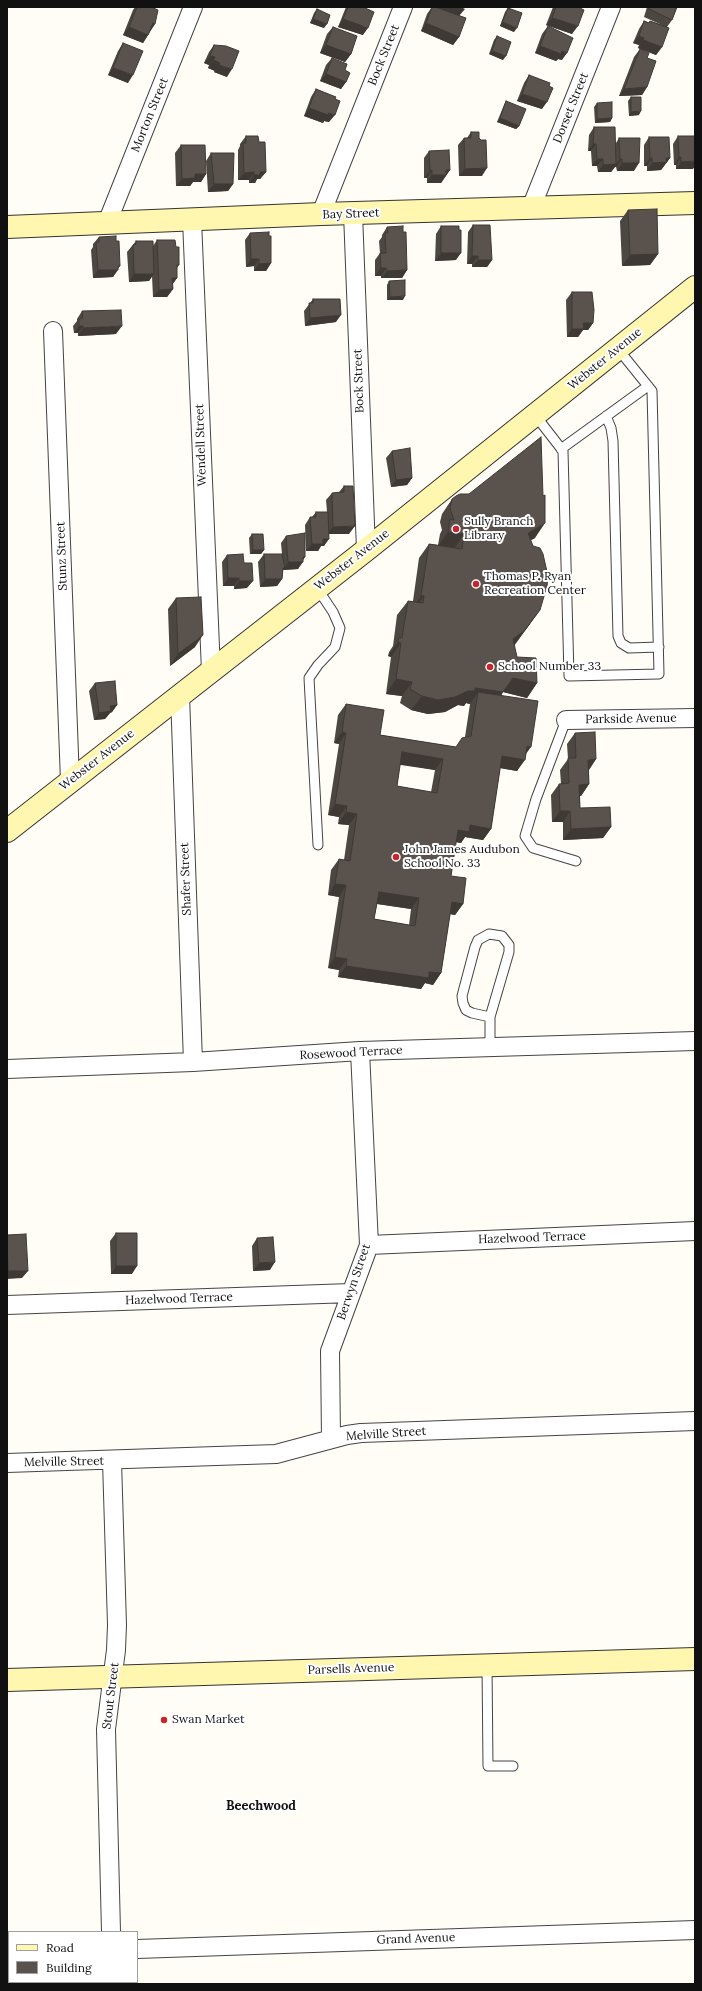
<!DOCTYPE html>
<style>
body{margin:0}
#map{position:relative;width:702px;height:1991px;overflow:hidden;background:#fffdf5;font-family:Lora,serif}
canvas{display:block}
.frame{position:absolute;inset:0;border:8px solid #111;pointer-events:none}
.legend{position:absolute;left:8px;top:1931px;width:130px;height:52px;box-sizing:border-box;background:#fff;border:1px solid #a0a0a0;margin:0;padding:5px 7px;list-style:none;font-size:12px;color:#111}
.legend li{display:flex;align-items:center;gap:8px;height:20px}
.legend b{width:20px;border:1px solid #a0a0a0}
</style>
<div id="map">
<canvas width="702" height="1991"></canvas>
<div class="frame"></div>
<ul class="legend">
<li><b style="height:5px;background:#fff6b0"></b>Road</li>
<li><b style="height:11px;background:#5a524d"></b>Building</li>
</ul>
</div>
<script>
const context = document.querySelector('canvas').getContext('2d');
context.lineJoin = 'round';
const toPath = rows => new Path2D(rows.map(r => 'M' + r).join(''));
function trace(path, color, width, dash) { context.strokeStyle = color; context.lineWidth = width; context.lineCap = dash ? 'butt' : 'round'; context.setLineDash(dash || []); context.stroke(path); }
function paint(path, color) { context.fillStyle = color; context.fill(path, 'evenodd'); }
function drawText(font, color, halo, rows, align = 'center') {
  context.font = font + ' Lora,serif'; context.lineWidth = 4; context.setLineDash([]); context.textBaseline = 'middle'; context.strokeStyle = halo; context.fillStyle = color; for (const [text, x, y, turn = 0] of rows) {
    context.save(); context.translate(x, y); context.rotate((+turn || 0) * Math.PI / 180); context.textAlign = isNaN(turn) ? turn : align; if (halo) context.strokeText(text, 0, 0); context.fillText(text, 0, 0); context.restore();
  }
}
const lane = toPath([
 [535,415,563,451,569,676,659,674,652,391,618,349],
 [606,416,611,428,613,441,618,636,621,643,629,648,659,647],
 [561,449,648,386],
 [317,588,333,612,340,628,335,647,318,665,309,678,318,845],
 [566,720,536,799,525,836,533,848,576,861],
 [490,1017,472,1013,466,1010,463,1003,462,996,475,947,478,940,489,934,502,936,509,945,509,952,490,1017,490,1046],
 [487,1665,488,1766,513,1766]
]);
const street = toPath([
 [531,208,611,7],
 [353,213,366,550],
 [321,214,403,7],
 [192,220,211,671],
 [107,223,193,7],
 [53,331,70,781],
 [180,695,193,1062],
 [566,720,695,718],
 [7,1069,193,1062,360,1051,695,1041],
 [369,1245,695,1231],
 [7,1305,351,1293],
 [331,1439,330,1351,369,1245,360,1051],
 [7,1463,276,1454,347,1435,361,1433,695,1421],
 [111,1932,106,1729,116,1650,117,1625,112,1461],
 [137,1949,695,1930],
 [7,1953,9,1953],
 [113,1982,113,1984]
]);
const secondary = toPath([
 [7,227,321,214,695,203],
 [7,831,366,550,695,287],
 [7,1680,695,1659]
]);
trace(lane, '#444', 11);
trace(street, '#444', 20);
trace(secondary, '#333', 24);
trace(lane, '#fff', 9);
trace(street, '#fff', 18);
trace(secondary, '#fff6b0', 22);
paint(toPath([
 [135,7,151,7,155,24,143,43,123,35,133,10],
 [346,7,363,7,363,35,338,27],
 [432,7,460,16,459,37,453,45,421,31,427,14],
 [553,7,580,7,572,34,546,25],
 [647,7,677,7,672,20,667,27,662,47,656,55,638,48,639,45,633,43,639,29,644,21,649,23,650,21,662,25,644,17],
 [508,8,514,32,500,26,505,12],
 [317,9,324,28,310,23,314,13],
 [548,26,562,60,558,59,556,61,535,53,542,34],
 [333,27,351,54,345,62,320,53,327,34],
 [497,36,503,60,489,54,494,40],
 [123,43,128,83,108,75,118,51],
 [214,45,227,77,214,72,215,71,208,68,209,65,204,63,209,52],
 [640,49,647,58,647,87,642,95,619,96,634,57],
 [332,58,345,70,346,82,341,89,320,81,326,65],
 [529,75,542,109,517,101,524,83],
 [316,89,329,122,324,121,323,123,304,116,311,97],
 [631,97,639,115,629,116,628,101],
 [506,101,519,126,516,129,497,122,504,105],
 [597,103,612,118,610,122,595,123,594,107],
 [594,127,616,143,619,138,634,171,617,171,616,167,615,167,611,172,598,172,597,166,592,166,591,151,588,151,589,135],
 [471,132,479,138,481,140,482,176,459,176,458,145,464,138,467,138],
 [246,136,259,142,266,172,260,179,257,179,255,183,249,183,249,180,238,180,238,150,240,146,240,144],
 [678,136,693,169,676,169,676,165,674,165,673,144],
 [649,137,670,158,661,170,647,171,647,166,644,166,644,145],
 [181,145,206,174,201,182,193,182,190,186,176,186,175,153],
 [429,151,450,170,441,183,427,183,427,178,424,178,424,158],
 [211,153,233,184,228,191,208,192,206,161],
 [628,210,658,254,650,265,622,266,620,221],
 [473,225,492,260,487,267,472,267,472,264,467,264,468,232],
 [441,226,456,260,435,261,436,234],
 [387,227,403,232,407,270,402,278,381,278,381,276,375,276,375,260,380,253,379,241,382,237,382,235],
 [250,233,271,263,266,271,254,271,254,266,246,267,245,240],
 [99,237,118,268,113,277,93,278,91,250,93,247,93,244],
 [157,240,176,247,179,265,177,268,177,278,172,285,173,289,167,297,153,297,152,276,149,281,129,282,127,252,136,241,153,246],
 [389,281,403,300,387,300,387,285],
 [572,292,593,323,588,330,583,330,578,337,567,337,566,300],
 [313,299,336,322,305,326,304,311],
 [82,311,116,334,78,336,78,333,74,333,73,326,77,321,77,319],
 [392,451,412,478,407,485,391,487,386,458],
 [344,486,349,534,329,534,324,546,321,546,318,551,306,551,305,525,310,517,312,517,316,512,327,512,326,500,332,493,339,492],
 [452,499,535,538,531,540,530,624,514,645,517,657,537,683,527,698,503,692,501,696,526,754,517,771,500,768,491,829,483,840,465,837,461,843,456,842,451,876,463,904,455,915,450,914,441,973,433,985,425,983,421,989,338,977,339,970,328,968,339,897,328,895,331,870,339,859,344,860,349,825,338,824,339,817,328,815,339,744,334,743,338,715,346,704,380,735,456,747,465,737,470,704,466,703,464,706,458,705,445,712,428,714,411,710,400,703,402,696,386,694,391,657,388,656,389,652,393,646,397,615,408,601,413,601,419,558,429,544,438,545,440,534,442,530,440,522,442,514],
 [400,764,435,770,431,792,397,786],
 [377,904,411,909,409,925,374,919],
 [252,534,264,550,261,554,250,554,249,538],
 [286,536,303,559,298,569,283,570,283,571,282,579,277,586,260,587,258,562,264,554,282,554,281,543],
 [227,555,247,588,234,589,234,586,223,586,222,562],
 [176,598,195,647,170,666,168,609],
 [95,683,117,705,112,712,110,713,105,719,94,720,89,691],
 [575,733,596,759,589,770,589,784,581,796,580,796,580,808,611,827,603,838,563,840,563,822,552,822,551,795,559,784,561,784,560,770,568,759,567,744],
 [116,1233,132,1274,111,1274,110,1241],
 [257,1238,270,1270,253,1271,252,1246]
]), '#4d4742');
paint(toPath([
 [435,7,461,7,465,9,459,16],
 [552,18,578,26,572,34,546,25],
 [313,19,327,24,324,28,310,23],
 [343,19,368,28,363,35,338,27],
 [502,22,517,28,514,32,500,26],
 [153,23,155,24,150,31],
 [426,23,459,37,453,45,421,31],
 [129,27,148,35,143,43,123,35],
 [639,36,644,38,639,45,633,43],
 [643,40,662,47,656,55,638,48],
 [326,45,351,54,345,62,320,53],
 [540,46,562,51,567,53,562,60,558,59,556,61,535,53],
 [492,51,506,56,503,60,489,54],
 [210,56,215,57,209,65,204,63],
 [213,60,220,63,215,71,208,68],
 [219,65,232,69,227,77,214,72],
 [113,68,133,75,128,83,108,75],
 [326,74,346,82,341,89,320,81],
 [647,87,642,95,619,96,624,89],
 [522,94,547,102,542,109,517,101],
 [309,108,329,113,335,115,329,122,324,121,323,123,304,116],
 [641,111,639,115,629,116,631,112],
 [500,118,519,126,516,129,497,122],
 [612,118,610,122,595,123,597,119],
 [593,144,596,144,591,151,588,151],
 [679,157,681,157,676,165,674,165],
 [650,158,652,158,647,166,644,166],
 [666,158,670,158,661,170,647,171,652,163],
 [597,159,603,159,597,166,592,166],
 [620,159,622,159,616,167,615,167,611,172,598,172,603,165,616,164],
 [695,161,695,166,693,169,676,169,681,162],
 [622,163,639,163,634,171,617,171],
 [487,168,482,176,459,176,465,169],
 [432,170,427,178,424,178,430,171],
 [446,170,450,170,441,183,427,183,432,175],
 [254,172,249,180,238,180,244,173],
 [260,172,266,172,260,179,257,179,255,183,249,183,254,175],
 [195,174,206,174,201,182,193,182,190,186,176,186,182,179],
 [214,184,233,184,228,191,208,192],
 [441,253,461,253,456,260,435,261],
 [658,254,650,265,622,266,630,255],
 [472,256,478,256,472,264,467,264],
 [251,259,259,259,254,266,246,267],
 [478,260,492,260,487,267,472,267],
 [271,263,266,271,254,271,259,264],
 [118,266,120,266,117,270,118,270,113,277,93,278,98,270],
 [381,268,386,268,381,276,375,276],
 [407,270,402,278,381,278,387,271],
 [134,274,154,274,149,281,129,282],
 [172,278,177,278,172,285],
 [173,289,167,297,153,297,159,290],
 [405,296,403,300,387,300,390,297],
 [341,315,336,322,305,326,310,318],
 [583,323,593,323,588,330,583,330,578,337,567,337,572,329],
 [79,326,83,326,78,333,74,333],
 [122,326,116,334,78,336,83,328],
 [412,478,407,485,391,487,396,480],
 [545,523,535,538,518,547,528,533],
 [355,526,349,534,327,534,333,527],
 [448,532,464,534,454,549,438,546],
 [323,539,329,539,324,546,321,546,318,551,306,551,312,544],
 [253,550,264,550,261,554,250,554],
 [303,557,305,557,302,562,303,562,298,569,283,570,279,575,283,568,285,568,288,562],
 [228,578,239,578,234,586,223,586],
 [265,579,282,579,277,586,260,587],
 [239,581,253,581,247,588,234,589],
 [421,596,424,596,414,611,411,610],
 [540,610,530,624,514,646,513,639],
 [203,635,195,647,170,666,178,654],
 [398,642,401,643,391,657,388,656],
 [513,678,537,683,527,698,503,692,493,707,478,692,470,704,466,703,464,706,458,705,445,712,428,714,411,710,422,696,468,691],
 [396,679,412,682,402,696,386,694],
 [117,705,112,712,110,713,105,719,94,720,99,713,110,706],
 [342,732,346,733,339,744,334,743],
 [527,746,531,747,523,758],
 [402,752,443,759,435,770,394,764],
 [502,756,525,760,517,771,494,767],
 [596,759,588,771,588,760],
 [589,784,581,796,572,796,579,785],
 [335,804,347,806,339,817,328,815],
 [560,811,570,811,563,822,552,822],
 [346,812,357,814,349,825,338,824],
 [470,825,491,829,483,840,465,837,461,843,450,841,458,830],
 [611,827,603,838,563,840,571,829],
 [335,884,346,885,339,897,328,895],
 [379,892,419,898,411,909,371,903],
 [452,902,463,904,455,915,444,913],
 [335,957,347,959,339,970,328,968],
 [346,966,429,972,441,973,433,985,425,983,421,989,338,977],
 [275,1262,270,1270,253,1271,259,1263],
 [116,1266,137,1266,132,1274,111,1274],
 [8,1271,28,1271,22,1278,7,1279]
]), '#3f3936');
const building = toPath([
 [137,7,151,7,158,10,155,24,153,23,148,35,129,27,137,7],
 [348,7,363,7,374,12,368,28,343,19,348,7],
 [432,7,435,7,466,18,459,37,426,23,432,7],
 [556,7,580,7,580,8,584,10,578,26,552,18,556,7],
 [650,7,677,7,672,20,649,9,650,7],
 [508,8,522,13,517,28,502,22,508,8],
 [317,9,330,15,327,24,313,19,317,9],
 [644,21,649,23,650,21,669,28,662,47,643,40,644,38,639,36,644,21],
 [548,26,573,38,567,53,562,51,561,54,540,46,548,26],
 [333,27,357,36,351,54,326,45,333,27],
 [497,36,511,42,506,56,492,51,497,36],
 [123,43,143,51,133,75,113,68,123,43],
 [214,45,226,46,239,51,232,69,219,65,220,63,213,60,215,57,210,56,214,45],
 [640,49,649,53,647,58,656,61,647,87,624,89,640,49],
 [332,58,347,64,345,70,350,73,346,82,326,74,332,58],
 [529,75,550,83,549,86,553,88,547,102,522,94,529,75],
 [316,89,336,97,335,99,340,101,335,115,329,113,328,115,309,108,316,89],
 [631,97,641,97,641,111,631,112,631,97],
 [506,101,526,109,519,126,500,118,506,101],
 [612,102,612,118,597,119,597,103,612,102],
 [594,127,615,127,616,164,603,165,603,159,597,159,596,144,593,144,594,127],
 [471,132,479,132,479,138,481,140,486,140,487,168,465,169,464,138,471,138,471,132],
 [246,136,258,136,259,142,265,142,266,172,260,172,260,175,254,175,254,172,244,173,243,143,246,143,246,136],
 [678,136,695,136,695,161,681,162,681,157,679,157,678,136],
 [649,137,669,137,670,158,666,158,667,162,652,163,652,158,650,158,649,137],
 [619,138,640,138,639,163,622,163,622,159,620,159,619,138],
 [181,145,205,145,206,174,195,174,195,178,182,179,181,145],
 [449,150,450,170,446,170,446,175,432,175,432,170,430,171,429,151,449,150],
 [211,153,234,153,233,184,214,184,211,153],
 [657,209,658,254,630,255,628,210,657,209],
 [473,225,490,225,492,260,478,260,478,256,472,256,473,225],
 [403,226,403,232,406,232,407,270,387,271,386,268,381,268,380,253,386,253,385,233,388,233,387,227,403,226],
 [441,226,459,226,459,230,461,230,461,253,441,253,441,226],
 [269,232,269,236,271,236,271,263,259,264,259,259,251,259,250,233,269,232],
 [116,236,116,241,119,241,120,266,118,266,118,270,98,270,96,243,99,242,99,237,116,236],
 [157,240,175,240,176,247,179,247,179,265,177,265,177,278,172,278,173,289,159,290,157,240],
 [136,241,153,241,154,274,134,274,133,245,136,244,136,241],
 [405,280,405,296,390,297,389,281,405,280],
 [572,292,592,292,594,310,593,323,583,323,584,329,572,329,572,292],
 [313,299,340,299,341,315,310,318,309,303,313,303,313,299],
 [121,310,122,326,83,328,83,326,79,326,79,319,83,318,82,311,121,310],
 [541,437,543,496,545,495,545,523,528,533,533,546,540,548,543,554,548,576,547,586,540,610,524,631,513,639,517,657,536,658,537,683,513,678,503,692,475,688,475,691,468,691,455,697,438,700,422,696,410,689,412,682,396,679,401,643,398,642,399,637,402,638,408,601,423,603,424,596,421,596,429,544,462,549,464,534,448,532,450,519,454,520,450,508,452,499,456,496,460,494,469,494,541,437],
 [410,448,412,478,396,480,392,451,410,448],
 [344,486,353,486,355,526,333,527,332,493,344,492,344,486],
 [316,512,328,512,329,539,323,539,323,544,312,544,310,517,316,517,316,512],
 [305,533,305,557,303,557,303,562,288,562,286,536,305,533],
 [252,534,263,534,264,550,253,550,252,534],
 [243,554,244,563,252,563,253,581,239,581,239,578,228,578,227,555,243,554],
 [264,554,282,554,285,568,283,568,282,579,265,579,264,554],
 [201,597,203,635,178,654,176,598,201,597],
 [115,681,117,705,110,706,111,711,99,713,95,683,115,681],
 [478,692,538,701,531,747,527,746,525,760,502,756,491,829,470,825,469,832,458,830,451,876,466,878,463,904,452,902,441,973,429,972,429,978,346,966,347,959,335,957,346,885,335,884,339,859,350,861,357,814,346,812,347,806,335,804,346,733,342,732,346,704,384,710,380,735,456,747,462,738,471,736,478,692],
 [402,752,443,759,437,793,397,786,402,752],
 [379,892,419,898,415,926,374,919,379,892],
 [595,732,596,759,588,760,589,784,579,785,580,808,610,807,611,827,571,829,570,811,560,811,559,784,569,783,568,758,576,758,575,733,595,732],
 [116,1233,137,1233,137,1266,116,1266,116,1233],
 [26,1234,28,1271,8,1271,7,1235,26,1234],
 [273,1237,275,1262,259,1263,257,1238,273,1237]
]);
paint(building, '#5a524d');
trace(building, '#3f3936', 1);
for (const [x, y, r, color] of [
 [456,529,4,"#c4262e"],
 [476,584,4,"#c4262e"],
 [490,667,4,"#c4262e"],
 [396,857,4,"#c4262e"],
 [164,1720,4,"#c4262e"]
]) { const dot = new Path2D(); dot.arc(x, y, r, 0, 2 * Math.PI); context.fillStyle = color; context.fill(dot); trace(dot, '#fff', 1.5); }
drawText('12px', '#111', '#fff', [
 ["Bock Street",384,55,-68],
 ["Dorset Street",571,108,-68],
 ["Morton Street",150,115,-68],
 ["Bay Street",351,214,-2],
 ["Webster Avenue",605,359,-39],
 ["Bock Street",359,381,-92],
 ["Wendell Street",201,445,-92],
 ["Stunz Street",62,556,-92],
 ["Webster Avenue",352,560,-38],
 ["Parkside Avenue",631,719,-1],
 ["Webster Avenue",97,760,-38],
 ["Shafer Street",186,879,-92],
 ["Rosewood Terrace",351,1053,-3],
 ["Hazelwood Terrace",532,1238,-2],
 ["Berwyn Street",354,1282,-71],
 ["Hazelwood Terrace",179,1299,-2],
 ["Melville Street",386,1434,-4],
 ["Melville Street",64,1462,-1],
 ["Parsells Avenue",351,1669,-2],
 ["Stout Street",111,1696,-83],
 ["Grand Avenue",416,1939,-2]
]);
drawText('12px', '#111', '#fff', [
 ["Sully Branch",464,522],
 ["Library",464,536],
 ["Thomas P. Ryan",484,577],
 ["Recreation Center",484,591],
 ["School Number 33",498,667],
 ["John James Audubon",404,850],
 ["School No. 33",404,864],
 ["Swan Market",172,1720]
], 'left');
drawText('bold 13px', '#111', '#fff', [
 ["Beechwood",261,1806]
]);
</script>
